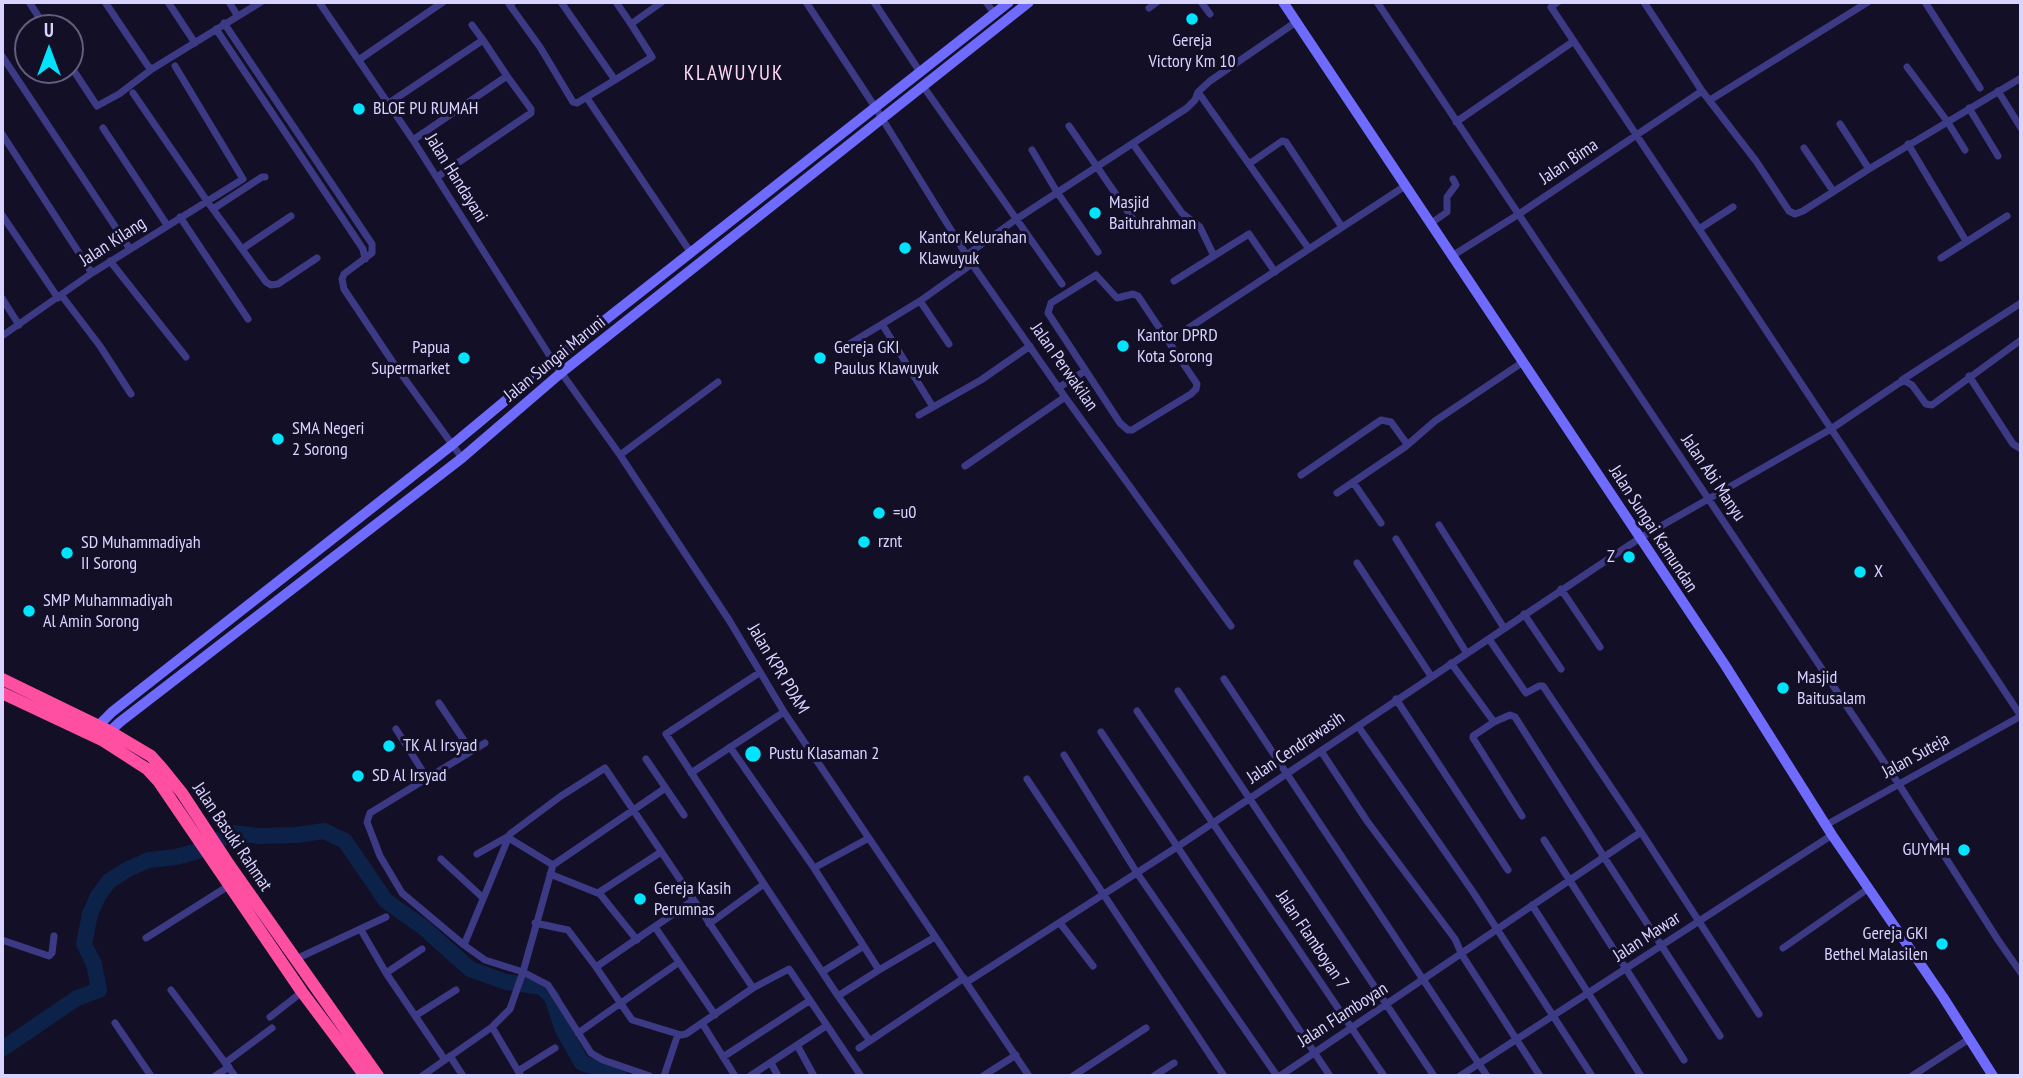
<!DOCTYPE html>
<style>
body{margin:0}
#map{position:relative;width:2023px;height:1078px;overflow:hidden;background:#130f26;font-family:"PT Sans Narrow",sans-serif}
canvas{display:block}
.frame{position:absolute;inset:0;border:4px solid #d9d4ff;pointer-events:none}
.north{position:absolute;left:14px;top:14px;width:70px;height:70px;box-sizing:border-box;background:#130f26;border:2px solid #625e7d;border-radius:50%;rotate:0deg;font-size:19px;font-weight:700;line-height:28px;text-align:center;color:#d9d4ff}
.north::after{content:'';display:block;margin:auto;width:24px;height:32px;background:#00e5ff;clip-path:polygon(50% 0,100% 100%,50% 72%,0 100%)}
</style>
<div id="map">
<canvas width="2023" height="1078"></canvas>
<div class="frame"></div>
<div class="north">U</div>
</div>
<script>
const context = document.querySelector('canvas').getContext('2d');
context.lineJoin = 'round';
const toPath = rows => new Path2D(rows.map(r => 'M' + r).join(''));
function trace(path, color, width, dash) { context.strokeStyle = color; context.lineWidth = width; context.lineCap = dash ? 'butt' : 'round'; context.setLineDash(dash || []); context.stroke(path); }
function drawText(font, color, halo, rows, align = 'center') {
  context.font = font + ' "PT Sans Narrow",sans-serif'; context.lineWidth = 6; context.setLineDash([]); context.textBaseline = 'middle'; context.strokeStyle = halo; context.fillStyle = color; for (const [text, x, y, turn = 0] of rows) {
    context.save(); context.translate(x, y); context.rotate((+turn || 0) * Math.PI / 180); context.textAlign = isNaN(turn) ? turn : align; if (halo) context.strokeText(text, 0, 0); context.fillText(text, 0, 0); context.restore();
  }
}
trace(toPath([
 [2,1049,77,998,99,990,94,964,84,944,90,914,98,896,109,881,128,869,149,860,176,857,198,851,232,833,260,836,296,835,324,831,345,841,386,901,423,927,470,969,506,982,542,987,552,997,563,1030,582,1063,620,1076]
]), '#0c2248', 16);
trace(toPath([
 [29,2,46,28],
 [105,2,148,66,152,69,261,2],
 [168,2,195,43],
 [229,2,237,15],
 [319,2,413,140,553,361,620,455,729,620,784,712,1029,1076],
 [513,2,509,4,540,47,573,102,577,103,615,80,561,2],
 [616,2,631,24],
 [806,2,875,107,972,264,1065,397,1231,626],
 [874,2,920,72],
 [986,2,994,13],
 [1201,2,1210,14],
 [1377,2,1898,783,1998,940,2021,973],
 [1558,2,1551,7,1699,229,1733,207],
 [1644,2,1702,91,1756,161,1789,211,1795,214,1803,211,1869,169,1840,124],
 [1925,2,1980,88],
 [1149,8,1157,2],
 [224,23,372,244,372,253,344,274,342,279,344,289,394,364,462,458],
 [472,25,483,40],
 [216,29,363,249,365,259],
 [2,56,130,249],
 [360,59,443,2],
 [70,65,97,106,119,94,152,69],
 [1907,67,1947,121,1965,150],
 [615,80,652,57,631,24,662,2],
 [923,86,1062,284],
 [1998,91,2021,128],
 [1198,92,1309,249],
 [133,93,207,201,266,282,271,285,278,284,317,258],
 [587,98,691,253],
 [1710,100,1868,2],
 [389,103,483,40,507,76],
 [1969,108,1998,156],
 [1456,122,1574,41],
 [1069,126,1137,225],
 [103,128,167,225],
 [2,134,92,273],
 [413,140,507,76,531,109,531,113,437,177],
 [1133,144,1182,213,1200,227,1214,256],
 [1908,144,1966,241],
 [1804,148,1833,191],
 [1032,150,1057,192,1098,252],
 [1249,164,1282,141,1286,142,1342,227],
 [1869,169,2021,78],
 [213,209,262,177,265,177],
 [2,215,58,298],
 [180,217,248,319],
 [1430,224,1447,212,1447,197,1456,185,1453,179],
 [1699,229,2021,716],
 [242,249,291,216],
 [968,254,1015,220,1187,108,1195,100,1198,92,1210,81,1296,22],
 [1452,256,1519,214,1702,91],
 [1941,258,2007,216],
 [110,261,186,357],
 [1096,275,1117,298,1133,294,1138,296,1197,384,1196,389,1191,394,1132,430,1128,430,1120,423,1048,313,1051,303,1096,275],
 [1174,281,1249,234,1275,272],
 [62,296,100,346,131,394],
 [2,298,19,325],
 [920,301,949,344],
 [882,324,933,407],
 [1181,333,1405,186],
 [2,336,92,273,243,179,175,66],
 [846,346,920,301,972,264],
 [1969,376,2013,444,2021,449],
 [1902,380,2021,303],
 [1058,388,1085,371],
 [919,415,981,380,1030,346],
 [620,455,718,382],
 [965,466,1065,397],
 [1301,475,1381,420,1391,422,1407,444],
 [1353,482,1381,523],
 [1337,493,1405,447,1435,421,1523,362],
 [1439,525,1504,628],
 [1396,539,1466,652],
 [1357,563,1431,676],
 [1561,589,1600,647],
 [1524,614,1561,669],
 [1489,639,1526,693,1539,686,1543,686,1641,832],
 [1451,663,1494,722,1473,736,1473,738,1522,816],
 [1224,679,1487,1076],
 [1178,691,1434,1076],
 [1396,699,1508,870],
 [439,703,471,751],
 [1137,711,1384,1076],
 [1494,722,1510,715,1515,717,1604,857,1641,832,1759,1014],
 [1358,726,1473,892,1592,1076],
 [396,729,427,778],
 [1101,732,1330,1076],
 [485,743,370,813,367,822,380,856,402,893,464,945,485,960,523,972,548,985,591,1053,603,1060,650,1076],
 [730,747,814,868,879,970,838,996],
 [1321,751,1367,821,1455,939,1462,955,1540,1076],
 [1064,755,1137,873,1277,1076],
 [646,759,684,815],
 [691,773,784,712],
 [1027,779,1224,1076],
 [1826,825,2021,716],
 [507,837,553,865],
 [1544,840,1684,1060],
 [477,854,507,837],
 [441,859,482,897],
 [814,868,869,838],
 [550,874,600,894,637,940],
 [764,884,838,996,870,1041],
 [598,893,661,852],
 [1532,905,1641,1076],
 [535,923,568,930,596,967,692,901],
 [1060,923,1093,966],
 [709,924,764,884,666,734,759,673],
 [655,927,715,1015],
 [361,930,386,973,445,1060],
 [146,938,230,885],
 [2,940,49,956,52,953,54,936],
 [464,945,510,834,561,796,605,768,753,988,789,969,861,1076],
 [1783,948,1869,888],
 [296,959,386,917],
 [596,967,632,1020,681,1035,686,1034,753,988],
 [879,970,935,937],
 [822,972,864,946],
 [386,973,422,949],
 [967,982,1177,847,1640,538,1831,429,1899,383,1905,381,1912,385,1926,404,1932,405,2021,340],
 [171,990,235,1076],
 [415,1016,456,990],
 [270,1017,302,992],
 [115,1023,151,1076],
 [702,1023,735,1076],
 [492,1027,521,1076],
 [578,1033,678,963],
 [797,1045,814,1076],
 [859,1048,964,978],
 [450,1056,463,1076],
 [723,1057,809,1001],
 [225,1063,272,1028],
 [771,1063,778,1076],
 [518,1071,555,1048],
 [215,1076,229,1067],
 [422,1076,492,1027,510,1009,523,972,553,865,664,789],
 [664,1076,678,1034],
 [750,1076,826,1026],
 [983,1076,1016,1055],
 [1073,1076,1146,1028],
 [1154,1076,1174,1063],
 [1280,1076,1604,857,1720,1036],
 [1460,1076,1832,835],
 [1912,1076,1969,1039]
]), '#3d3a85', 7);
trace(toPath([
 [1283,2,1725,665,1832,835,1943,997,1993,1076],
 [95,729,112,712,452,445,553,361,1009,2],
 [106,735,120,722,462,458,562,372,1029,2]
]), '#6f6bff', 10);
trace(toPath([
 [2,679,109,731,151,756,161,767,182,793,230,866,378,1076],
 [2,693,102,740,147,769,159,782,302,992,365,1076]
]), '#ff4fa3', 12);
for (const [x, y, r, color] of [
 [1192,19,7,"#00e5ff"],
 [359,109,7,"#00e5ff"],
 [1095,213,7,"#00e5ff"],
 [905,248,7,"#00e5ff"],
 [1123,346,7,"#00e5ff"],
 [464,358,7,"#00e5ff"],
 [820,358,7,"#00e5ff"],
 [278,439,7,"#00e5ff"],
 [879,513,7,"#00e5ff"],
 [864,542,7,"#00e5ff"],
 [67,553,7,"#00e5ff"],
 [1629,557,7,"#00e5ff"],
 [1860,572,7,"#00e5ff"],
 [29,611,7,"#00e5ff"],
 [1783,688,7,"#00e5ff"],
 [389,746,7,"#00e5ff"],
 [753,754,9,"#00e5ff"],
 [358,776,7,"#00e5ff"],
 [1964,850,7,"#00e5ff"],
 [640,899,7,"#00e5ff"],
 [1942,944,7,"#00e5ff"]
]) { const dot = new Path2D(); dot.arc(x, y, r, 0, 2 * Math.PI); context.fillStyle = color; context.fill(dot); trace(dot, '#130f26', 2.5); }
drawText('18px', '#d9d4ff', '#130f26', [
 ["Gereja",1192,41,"center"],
 ["Victory Km 10",1192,62,"center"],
 ["BLOE PU RUMAH",373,109],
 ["Masjid",1109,203],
 ["Baituhrahman",1109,224],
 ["Kantor Kelurahan",919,238],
 ["Klawuyuk",919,259],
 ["Kantor DPRD",1137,336],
 ["Kota Sorong",1137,357],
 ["Papua",450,348,"right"],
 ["Supermarket",450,369,"right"],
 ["Gereja GKI",834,348],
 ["Paulus Klawuyuk",834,369],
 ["SMA Negeri",292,429],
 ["2 Sorong",292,450],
 ["=u0",893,513],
 ["rznt",878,542],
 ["SD Muhammadiyah",81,543],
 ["II Sorong",81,564],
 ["Z",1615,557,"right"],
 ["X",1874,572],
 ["SMP Muhammadiyah",43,601],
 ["Al Amin Sorong",43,622],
 ["Masjid",1797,678],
 ["Baitusalam",1797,699],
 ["TK Al Irsyad",403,746],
 ["Pustu Klasaman 2",769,754],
 ["SD Al Irsyad",372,776],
 ["GUYMH",1950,850,"right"],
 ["Gereja Kasih",654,889],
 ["Perumnas",654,910],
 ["Gereja GKI",1928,934,"right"],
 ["Bethel Malasilen",1928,955,"right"]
], 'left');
drawText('18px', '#d9d4ff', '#130f26', [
 ["Jalan Bima",1569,162,-34],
 ["Jalan Handayani",456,178,58],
 ["Jalan Kilang",113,242,-33],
 ["Jalan Sungai Maruni",555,359,-39],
 ["Jalan Perwakilan",1064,367,55],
 ["Jalan Abi Manyu",1713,478,56],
 ["Jalan Sungai Kamundan",1653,529,57],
 ["Jalan KPR PDAM",778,669,59],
 ["Jalan Cendrawasih",1296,748,-34],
 ["Jalan Suteja",1916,756,-29],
 ["Jalan Basuki Rahmat",232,837,56],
 ["Jalan Mawar",1647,937,-33],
 ["Jalan Flamboyan 7",1312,940,56],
 ["Jalan Flamboyan",1343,1015,-33]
]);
context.letterSpacing = '2px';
drawText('21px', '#ffd6f0', '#130f26', [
 ["KLAWUYUK",734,74]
]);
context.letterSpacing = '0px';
</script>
